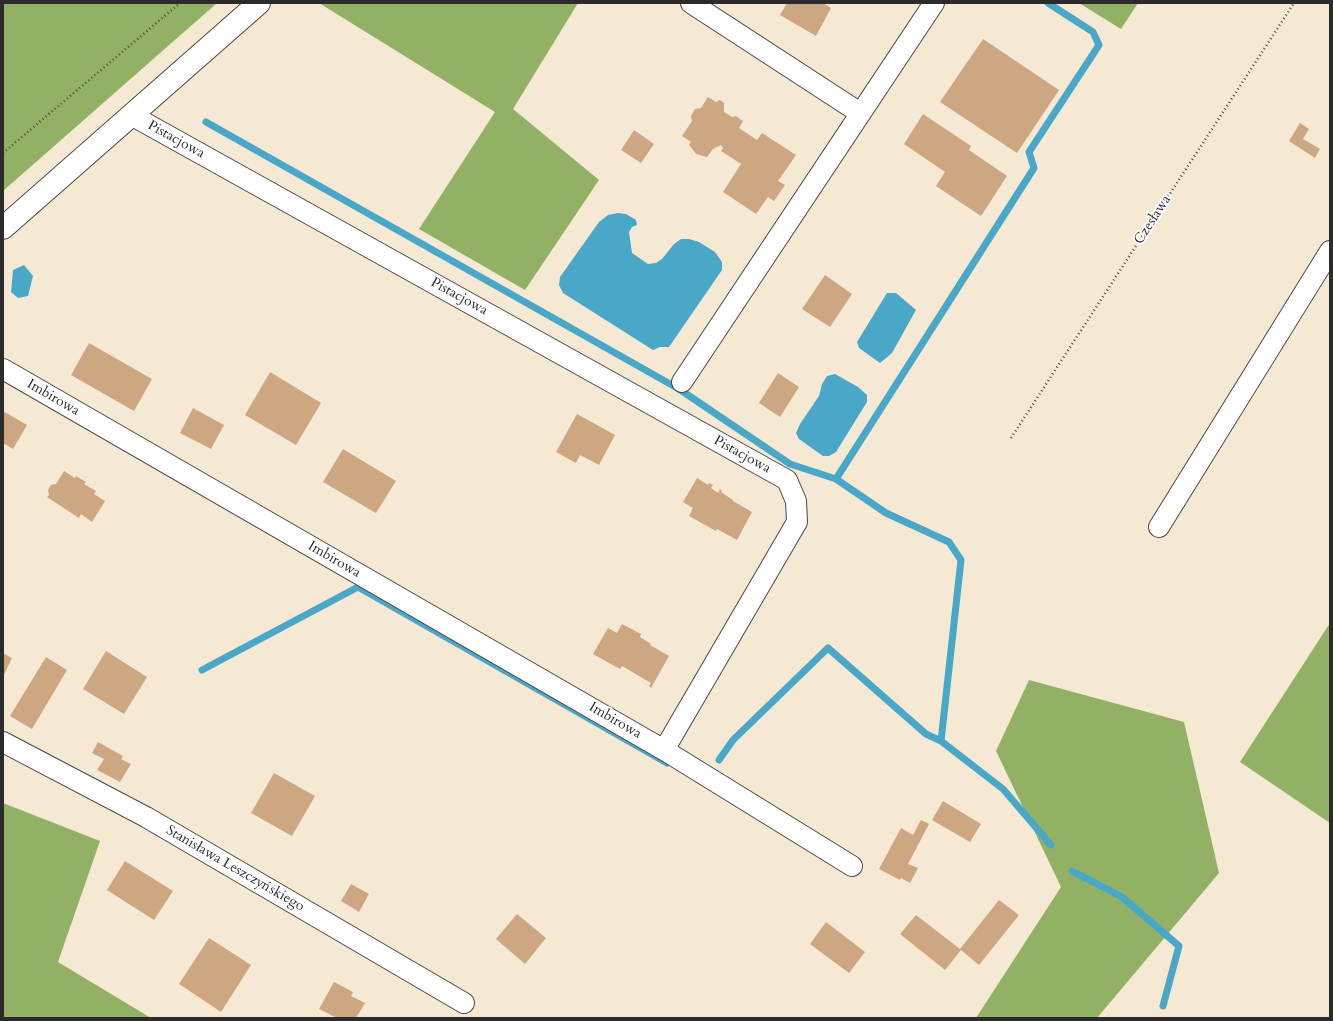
<!DOCTYPE html>
<meta charset="utf-8">
<style>
body{margin:0}
#map{position:relative;width:1333px;height:1021px;overflow:hidden;background:#f6e9d3;font-family:Cardo,serif}
canvas{display:block}
.frame{position:absolute;inset:0;border:4px solid #2b2b2b;pointer-events:none}
</style>
<div id="map">
<canvas width="1333" height="1021"></canvas>
<div class="frame"></div>
</div>
<script>
const context = document.querySelector('canvas').getContext('2d');
context.lineJoin = 'round';
function paint(path, color) { context.fillStyle = color; context.fill(path, 'evenodd'); }
const toPath = rows => new Path2D(rows.map(r => 'M' + r).join(''));
function trace(path, color, width, dash) { context.strokeStyle = color; context.lineWidth = width; context.lineCap = dash ? 'butt' : 'round'; context.setLineDash(dash || []); context.stroke(path); }
function drawText(font, color, halo, rows, align = 'center') {
  context.font = font + ' Cardo,serif'; context.lineWidth = 4; context.setLineDash([]); context.textBaseline = 'middle'; context.strokeStyle = halo; context.fillStyle = color; for (const [text, x, y, turn = 0] of rows) {
    context.save(); context.translate(x, y); context.rotate((+turn || 0) * Math.PI / 180); context.textAlign = isNaN(turn) ? turn : align; if (halo) context.strokeText(text, 0, 0); context.fillText(text, 0, 0); context.restore();
  }
}
paint(toPath([
 [3,3,217,3,3,191],
 [319,3,578,3,513,109,599,180,525,290,419,229,495,112],
 [1079,3,1138,3,1121,29],
 [1330,623,1330,823,1240,762],
 [1029,680,1184,722,1219,873,1097,1018,976,1018,1061,887,996,751],
 [3,803,100,841,58,962,151,1018,3,1018]
]), '#92b165');
paint(toPath([
 [618,213,626,214,636,220,637,225,632,227,629,232,632,253,648,264,656,263,662,259,674,244,681,239,689,239,699,242,715,252,722,262,722,270,669,347,660,347,653,350,563,293,559,285,560,277,599,222,608,215],
 [24,265,33,276,28,296,18,298,11,292,13,270],
 [887,293,896,293,916,310,892,353,880,363,859,348,857,342],
 [835,374,858,387,867,395,867,402,836,452,829,456,823,456,799,439,796,433,800,424,819,396,822,384,827,376]
]), '#49a7c8');
trace(toPath([
 [206,122,679,389,790,464,836,479,886,513,949,542,961,560,941,741,1003,789,1051,845],
 [836,479,1034,168,1029,152,1099,45,1093,32,1048,3],
 [202,670,358,587,667,763],
 [719,760,733,740,828,648,926,734,941,741],
 [1072,871,1122,897,1179,946,1163,1006]
]), '#49a7c8', 7);
paint(toPath([
 [787,3,823,3,831,8,816,36,780,15],
 [983,39,1059,90,1017,153,940,102],
 [708,97,716,102,720,100,724,103,724,112,732,117,736,116,743,121,739,128,757,140,762,133,796,155,778,181,785,185,774,201,768,197,756,214,723,192,741,164,721,151,723,148,721,145,713,149,707,157,696,154,689,145,691,142,682,136,692,121,691,116,695,109,701,108],
 [923,114,971,146,969,150,1007,176,981,216,936,186,945,172,904,144],
 [1300,123,1309,129,1303,139,1320,149,1315,158,1289,141],
 [634,130,654,144,641,163,621,150],
 [825,275,852,294,830,327,802,309],
 [89,343,152,379,134,411,71,375],
 [270,372,321,403,296,445,245,415],
 [778,373,799,387,780,417,759,403],
 [193,408,224,425,211,449,180,433],
 [3,411,27,425,13,449,3,443],
 [577,414,615,435,599,465,580,455,576,463,556,452],
 [343,449,396,481,376,513,323,482],
 [64,471,75,478,76,476,86,482,84,484,96,491,94,494,105,501,92,522,81,514,79,518,47,497,49,495,48,490,51,485,56,484],
 [697,478,708,485,709,483,713,485,711,488,718,493,720,489,722,491,721,492,733,500,733,501,752,512,737,540,717,529,716,531,689,516,693,508,683,502],
 [622,624,641,634,640,637,651,644,650,645,669,656,651,688,649,686,651,683,622,666,620,669,593,654,608,628,617,633],
 [106,651,147,677,124,714,83,689],
 [3,653,12,658,3,677],
 [46,657,67,670,32,729,10,716],
 [98,742,123,756,121,759,131,764,120,782,97,770,104,759,92,753],
 [274,773,315,796,292,836,251,813],
 [943,801,981,824,970,842,932,820],
 [921,820,929,824,908,864,918,868,910,883,901,878,900,880,879,869,901,828,913,835],
 [125,861,173,891,154,920,107,890],
 [351,884,369,894,359,912,341,901],
 [999,900,1019,915,979,965,961,950,945,970,900,934,916,915,960,949],
 [517,914,546,938,525,964,496,939],
 [826,922,865,952,849,973,810,944],
 [209,938,251,965,221,1012,179,984],
 [334,982,353,992,351,996,365,1003,356,1018,337,1018,319,1009]
]), '#cca781');
const minor = toPath([
 [691,3,860,113],
 [131,115,787,480,796,501,797,522,664,750],
 [3,369,664,750,852,866],
 [682,382,934,3],
 [1159,527,1330,251],
 [3,742,146,817,464,1003]
]);
const primary = toPath([
 [3,228,259,3]
]);
trace(minor, '#494844', 22);
trace(primary, '#494844', 24);
trace(toPath([
 [3,153,180,3],
 [1011,438,1294,3]
]), '#494844', 2.5, [1, 3]);
trace(minor, '#fff', 20);
trace(primary, '#fff', 22);
drawText('14px', '#2b2b2b', '#fff', [
 ["Pistacjowa",176,140,29],
 ["Czesława",1153,220,-57],
 ["Pistacjowa",459,297,29],
 ["Imbirowa",53,398,30],
 ["Pistacjowa",742,455,29],
 ["Imbirowa",334,560,30],
 ["Imbirowa",615,721,30],
 ["Stanisława Leszczyńskiego",235,869,30]
]);
</script>
